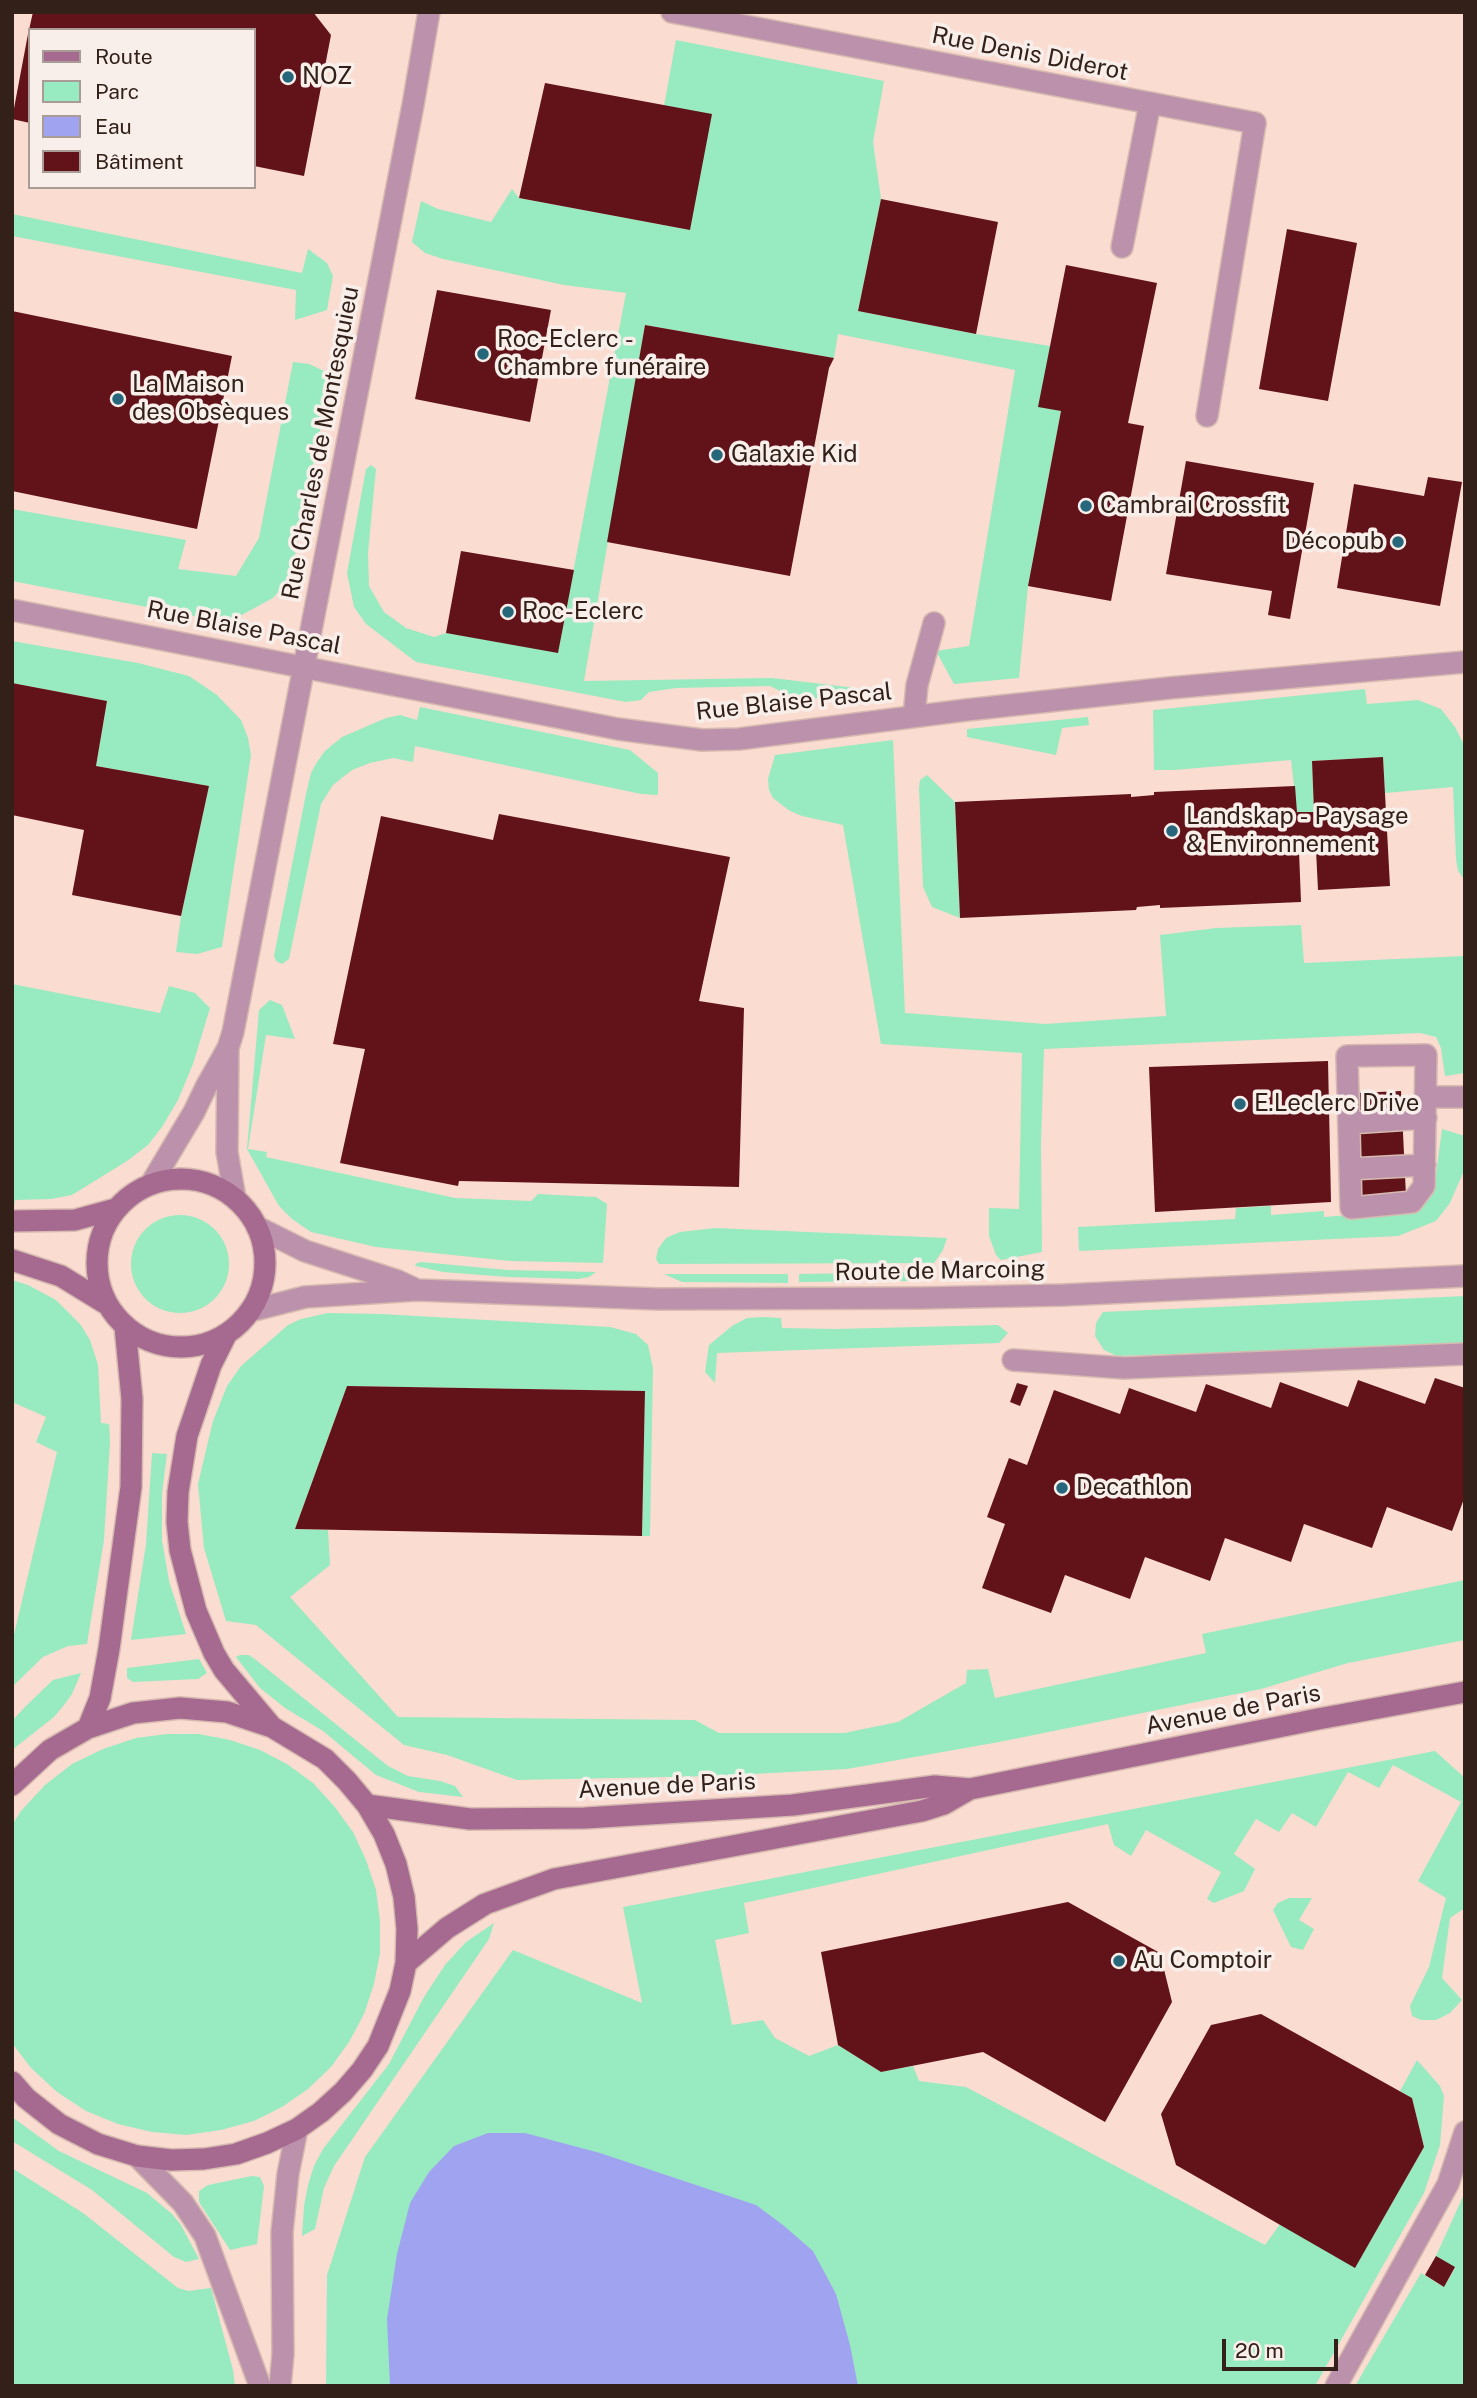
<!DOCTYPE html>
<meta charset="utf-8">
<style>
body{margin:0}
#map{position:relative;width:1477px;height:2398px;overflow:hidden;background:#fadcd1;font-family:"Public Sans",sans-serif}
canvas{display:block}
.frame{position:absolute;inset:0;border:14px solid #322019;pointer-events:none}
.legend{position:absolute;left:28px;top:28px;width:228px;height:161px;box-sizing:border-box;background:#f8eeea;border:2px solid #a99c96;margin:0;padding:9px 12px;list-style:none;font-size:21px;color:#322019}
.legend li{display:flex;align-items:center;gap:14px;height:35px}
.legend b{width:35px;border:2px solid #a99c96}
.scale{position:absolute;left:1222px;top:2339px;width:116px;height:32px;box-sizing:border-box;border:4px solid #322019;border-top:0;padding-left:9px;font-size:21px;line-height:24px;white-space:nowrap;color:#322019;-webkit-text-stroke:5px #f8eeea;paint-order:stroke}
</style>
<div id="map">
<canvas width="1477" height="2398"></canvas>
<div class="frame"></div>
<ul class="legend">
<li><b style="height:9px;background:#a66990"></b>Route</li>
<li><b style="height:19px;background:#98eac0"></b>Parc</li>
<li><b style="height:19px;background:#a0a3f0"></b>Eau</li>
<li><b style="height:19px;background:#62131a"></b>Bâtiment</li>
</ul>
<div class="scale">20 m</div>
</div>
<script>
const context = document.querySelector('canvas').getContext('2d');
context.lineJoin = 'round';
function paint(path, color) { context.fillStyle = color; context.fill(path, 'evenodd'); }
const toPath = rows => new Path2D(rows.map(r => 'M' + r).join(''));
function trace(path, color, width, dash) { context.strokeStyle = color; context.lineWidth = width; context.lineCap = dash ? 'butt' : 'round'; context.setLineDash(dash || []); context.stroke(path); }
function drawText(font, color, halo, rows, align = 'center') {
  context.font = font + ' "Public Sans",sans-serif'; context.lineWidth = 7; context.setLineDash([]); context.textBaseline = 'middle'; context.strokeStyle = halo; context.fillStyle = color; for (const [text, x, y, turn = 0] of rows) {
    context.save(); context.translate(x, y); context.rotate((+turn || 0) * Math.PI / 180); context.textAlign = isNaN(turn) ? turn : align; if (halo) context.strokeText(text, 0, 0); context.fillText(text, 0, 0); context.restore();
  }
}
paint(toPath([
 [676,40,884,81,873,142,881,199,858,311,976,334,1050,346,1061,411,1028,586,1019,678,954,684,936,651,969,646,1015,370,838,334,834,358,645,325,584,681,772,678,881,691,791,701,788,695,770,686,676,688,649,692,641,700,626,702,416,662,366,624,354,607,347,573,366,469,371,465,376,469,368,553,369,586,384,612,406,628,434,637,446,633,558,652,626,293,564,285,443,259,425,253,412,242,421,201,438,209,491,222,512,189,519,198,690,230,664,106],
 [12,214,302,273,308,249,327,263,333,276,327,310,295,320,296,290,12,236],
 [293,362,309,364,324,371,330,381,294,559,289,579,273,598,238,617,214,620,12,581,12,509,186,540,178,569,236,576,259,538],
 [12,641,138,663,189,676,217,695,241,720,248,738,251,755,222,947,197,954,176,952,181,916,209,786,96,766,107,701,12,683],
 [1365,689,1367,704,1418,700,1441,709,1455,727,1465,747,1465,880,1458,871,1456,859,1453,787,1385,793,1383,757,1312,761,1314,812,1297,812,1291,760,1174,770,1154,770,1153,710],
 [420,707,630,750,658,773,658,795,641,794,415,746,413,762,393,758,370,763,352,770,333,785,321,804,289,959,282,964,276,961,274,956,306,794,311,773,317,762,325,751,342,737,386,718,400,715,417,720],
 [1088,717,1089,725,1062,728,1056,755,967,737,967,729],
 [893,740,905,1013,1045,1024,1166,1016,1160,935,1216,928,1301,925,1304,963,1465,956,1465,1073,1445,1076,1441,1048,1436,1037,1420,1033,1044,1049,1041,1144,1042,1252,1001,1260,996,1255,989,1236,989,1208,1019,1209,1022,1053,881,1044,843,825,802,816,790,811,773,798,769,790,768,779,775,755],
 [927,775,955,802,960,918,932,907,923,887,919,788,920,780],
 [12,984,160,1013,169,986,195,993,210,1008,193,1064,178,1100,162,1127,148,1145,127,1161,72,1195,51,1199,15,1200,14,1208],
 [270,1000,282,1005,295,1039,266,1035,248,1149,267,1152,266,1157,455,1198,531,1201,538,1194,596,1197,607,1204,603,1263,510,1261,376,1247,311,1232,292,1219,279,1206,247,1149,259,1010],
 [1442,1129,1465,1136,1465,1168,1450,1203,1436,1221,1398,1236,1079,1251,1078,1227,1235,1219,1236,1208,1271,1206,1271,1215,1324,1211,1324,1217,1410,1210,1423,1203,1434,1190],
 '131 1264a49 49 0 1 1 98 0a49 49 0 1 1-98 0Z',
 [715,1228,947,1238,943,1250,934,1263,659,1264,656,1259,658,1249,666,1238,680,1232],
 [421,1262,508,1270,596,1272,589,1277,578,1279,508,1277,443,1272,416,1266,415,1264],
 [929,1272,919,1279,907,1281,799,1282,799,1274],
 [664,1274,788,1274,788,1283,682,1282],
 [12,1280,28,1285,56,1300,80,1324,90,1340,98,1365,101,1423,109,1424,110,1442,104,1540,87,1644,68,1646,43,1657,12,1687,12,1643,57,1452,36,1442,46,1417,12,1402],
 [1465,1296,1465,1344,1117,1356,1104,1350,1095,1336,1096,1323,1103,1312],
 [328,1313,381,1314,610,1327,636,1334,648,1345,653,1368,650,1536,642,1536,645,1391,347,1386,295,1529,328,1530,330,1565,290,1597,398,1717,695,1720,719,1733,844,1733,898,1722,966,1683,967,1670,988,1669,995,1698,1206,1653,1202,1634,1465,1580,1465,1640,1348,1663,1261,1689,999,1742,847,1769,716,1776,517,1780,447,1755,404,1745,256,1625,226,1621,204,1548,198,1484,213,1421,227,1386,241,1366,288,1325,301,1319],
 [763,1317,781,1318,782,1328,836,1329,998,1325,1008,1333,999,1343,717,1353,715,1383,705,1372,709,1345,732,1326,747,1318],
 [152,1453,167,1454,162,1494,162,1540,169,1581,186,1634,131,1640,146,1544],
 [240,1655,249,1655,256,1660,388,1766,408,1776,440,1781,455,1786,463,1797,419,1792,376,1775,323,1731,285,1708,260,1688,236,1657],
 [199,1659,207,1673,198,1679,133,1682,127,1678,127,1668],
 [81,1673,72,1694,64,1705,54,1717,12,1750,12,1721,26,1706,53,1680],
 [167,1734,199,1734,230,1740,260,1750,287,1764,313,1783,334,1806,353,1832,366,1860,376,1890,380,1921,380,1953,374,1984,364,2014,349,2042,331,2067,308,2089,282,2107,254,2121,221,2130,186,2135,152,2132,118,2124,86,2111,57,2092,31,2068,12,2043,12,1825,21,1811,45,1785,72,1764,103,1749,136,1738],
 [1435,1751,1465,1778,1465,1908,1450,1918,1442,1978,1462,2000,1450,2013,1436,2020,1421,2020,1412,2016,1410,2006,1429,1967,1446,1898,1418,1881,1461,1802,1393,1765,1379,1788,1348,1772,1316,1827,1292,1813,1279,1832,1256,1819,1234,1854,1255,1869,1244,1891,1214,1903,1207,1899,1221,1872,1146,1830,1131,1856,1114,1845,1108,1824,744,1903,749,1933,715,1940,732,2025,763,2020,775,2038,809,2056,838,2045,881,2072,913,2066,919,2081,966,2087,1265,2245,1280,2224,1355,2267,1424,2147,1412,2098,1400,2091,1417,2060,1440,2086,1444,2096,1440,2145,1424,2193,1315,2386,326,2386,327,2275,365,2157,513,1950,642,2003,623,1907],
 [1289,1898,1312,1898,1299,1920,1314,1929,1303,1950,1291,1947,1273,1910,1278,1903],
 [494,1923,489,1939,334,2166,324,2188,315,2229,302,2236,304,2206,308,2185,314,2166,323,2149,389,2064,424,1997,445,1965,466,1942],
 [12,2117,59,2151,147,2193,172,2214,181,2225,199,2259,186,2262,174,2257,92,2190,12,2141],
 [12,2168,83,2213,178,2288,188,2291,211,2288,233,2370,235,2386,12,2386],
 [252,2176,260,2177,264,2186,257,2244,230,2250,199,2202,199,2191,208,2185],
 [1465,2192,1465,2386,1355,2386,1421,2273,1444,2287,1455,2268,1436,2256]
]), '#98eac0');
paint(toPath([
 [488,2133,525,2133,600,2153,756,2205,783,2225,813,2251,836,2294,850,2345,858,2386,390,2386,387,2319,397,2254,410,2203,429,2172,454,2146]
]), '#a0a3f0');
paint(toPath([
 [33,12,313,12,331,35,304,176,254,166,254,30,29,30],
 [28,34,30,34,30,123,12,119],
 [545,83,712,114,690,230,519,198],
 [881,199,998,222,976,334,858,311],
 [1287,229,1357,243,1328,401,1259,389],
 [1066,265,1157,283,1128,423,1144,426,1111,601,1028,586,1061,411,1038,407],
 [437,290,551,310,530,422,415,399],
 [12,311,232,356,197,529,12,491],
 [645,325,834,358,829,368,790,576,607,542],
 [1186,461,1314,483,1290,619,1268,615,1272,591,1166,574],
 [1428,477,1462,482,1440,606,1337,588,1354,484,1424,496],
 [461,551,574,570,558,653,446,633],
 [12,683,107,701,96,766,209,786,181,916,72,895,84,830,12,815],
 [1383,757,1390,886,1318,890,1316,850,1299,851,1301,902,1160,908,1160,905,1137,907,1136,910,960,918,955,802,1131,794,1131,797,1154,795,1154,792,1295,786,1297,812,1314,812,1312,761],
 [499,814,730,857,699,1001,744,1008,739,1187,459,1181,458,1186,340,1163,365,1049,333,1044,381,816,493,840],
 [1328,1061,1331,1202,1155,1212,1149,1067],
 [1401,1091,1406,1196,1362,1198,1357,1093],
 [1435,1378,1465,1388,1465,1496,1452,1531,1387,1507,1372,1548,1304,1524,1291,1562,1225,1538,1210,1581,1145,1557,1130,1599,1065,1575,1051,1613,982,1588,1005,1524,987,1517,1009,1458,1027,1465,1054,1390,1120,1414,1129,1388,1196,1412,1206,1384,1271,1408,1280,1382,1348,1407,1358,1380,1425,1404],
 [1017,1383,1028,1386,1020,1406,1010,1402],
 [347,1386,645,1391,642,1536,295,1529],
 [1068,1902,1160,1953,1172,2002,1105,2122,983,2052,881,2072,838,2045,821,1952],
 [1261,2014,1412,2098,1424,2147,1355,2268,1176,2165,1161,2114,1211,2025],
 [1436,2256,1455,2267,1444,2287,1425,2275]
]), '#62131a');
const lane = toPath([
 [1122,247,1150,103],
 [1207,416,1255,123],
 [914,716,917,685,934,623],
 [1426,1055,1424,1186,1412,1202,1351,1208,1347,1056,1426,1055],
 [1425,1097,1465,1097],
 [1349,1123,1426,1118],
 [1350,1169,1425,1165],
 [1013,1360,1124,1368,1465,1354]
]);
const street = toPath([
 [672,12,1255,123],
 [12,610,618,729,702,740,739,739,966,710,1169,688,1465,662],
 [228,1048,227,1152,235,1198],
 [151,1184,194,1112,206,1087,228,1048,233,1032,413,105,429,12],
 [257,1227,305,1251,398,1281,415,1289],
 [250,1311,305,1297,417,1290,658,1299,920,1298,1064,1295,1465,1276],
 [137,2156,183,2203,205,2236,260,2386],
 [280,2386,283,2354,282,2232,288,2174,297,2129],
 [1336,2386,1448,2184,1465,2132]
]);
const secondary = toPath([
 '97 1263a84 84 0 1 1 168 0a84 84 0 1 1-168 0Z',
 [12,1221,75,1220,115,1209],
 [12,1260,61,1276,105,1303],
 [226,1335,211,1365,187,1436,178,1492,177,1522,180,1550,196,1611,214,1653,224,1670,272,1727],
 [88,1728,100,1698,109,1649,131,1487,132,1399,125,1327],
 [12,1785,50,1750,88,1728,133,1713,180,1708,227,1712,272,1727,325,1759,347,1781,367,1805,384,1834,396,1864,404,1897,407,1929,406,1963,400,1991,378,2046,362,2070,343,2092,321,2112,297,2129,267,2143,236,2154,204,2159,171,2160,137,2156,98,2144,59,2124,26,2098,12,2082],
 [367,1805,470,1819,585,1818,793,1805,935,1786,970,1789],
 [406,1963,447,1928,485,1904,554,1879,922,1811,944,1804,970,1789,1318,1719,1465,1692]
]);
trace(lane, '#d6bab0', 24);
trace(street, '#d6bab0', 24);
trace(secondary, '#d6bab0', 24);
trace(lane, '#bc91ab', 21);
trace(street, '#bc91ab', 21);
trace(secondary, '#a66990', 21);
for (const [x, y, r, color] of [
 [288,77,7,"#26677b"],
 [483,354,7,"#26677b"],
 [118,399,7,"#26677b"],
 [717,455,7,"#26677b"],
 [1086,506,7,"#26677b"],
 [1398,542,7,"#26677b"],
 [508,612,7,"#26677b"],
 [1172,831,7,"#26677b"],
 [1240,1104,7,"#26677b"],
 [1062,1488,7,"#26677b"],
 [1119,1961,7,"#26677b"]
]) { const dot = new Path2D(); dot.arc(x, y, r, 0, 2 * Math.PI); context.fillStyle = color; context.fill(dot); trace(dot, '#f8eeea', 2.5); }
drawText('24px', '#322019', '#f8eeea', [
 ["Rue Denis Diderot",1030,54,11],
 ["Rue Charles de Montesquieu",321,443,-79],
 ["Rue Blaise Pascal",244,628,11],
 ["Rue Blaise Pascal",794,702,-6],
 ["Route de Marcoing",940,1271,-1],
 ["Avenue de Paris",1233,1710,-11],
 ["Avenue de Paris",667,1786,-3]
]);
drawText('24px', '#322019', '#f8eeea', [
 ["NOZ",302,77],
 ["Roc-Eclerc -",497,340],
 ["Chambre funéraire",497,368],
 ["La Maison",132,385],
 ["des Obsèques",132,413],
 ["Galaxie Kid",731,455],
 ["Cambrai Crossfit",1100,506],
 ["Décopub",1384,542,"right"],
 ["Roc-Eclerc",522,612],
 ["Landskap - Paysage",1186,817],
 ["& Environnement",1186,845],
 ["E.Leclerc Drive",1254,1104],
 ["Decathlon",1076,1488],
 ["Au Comptoir",1133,1961]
], 'left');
</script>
